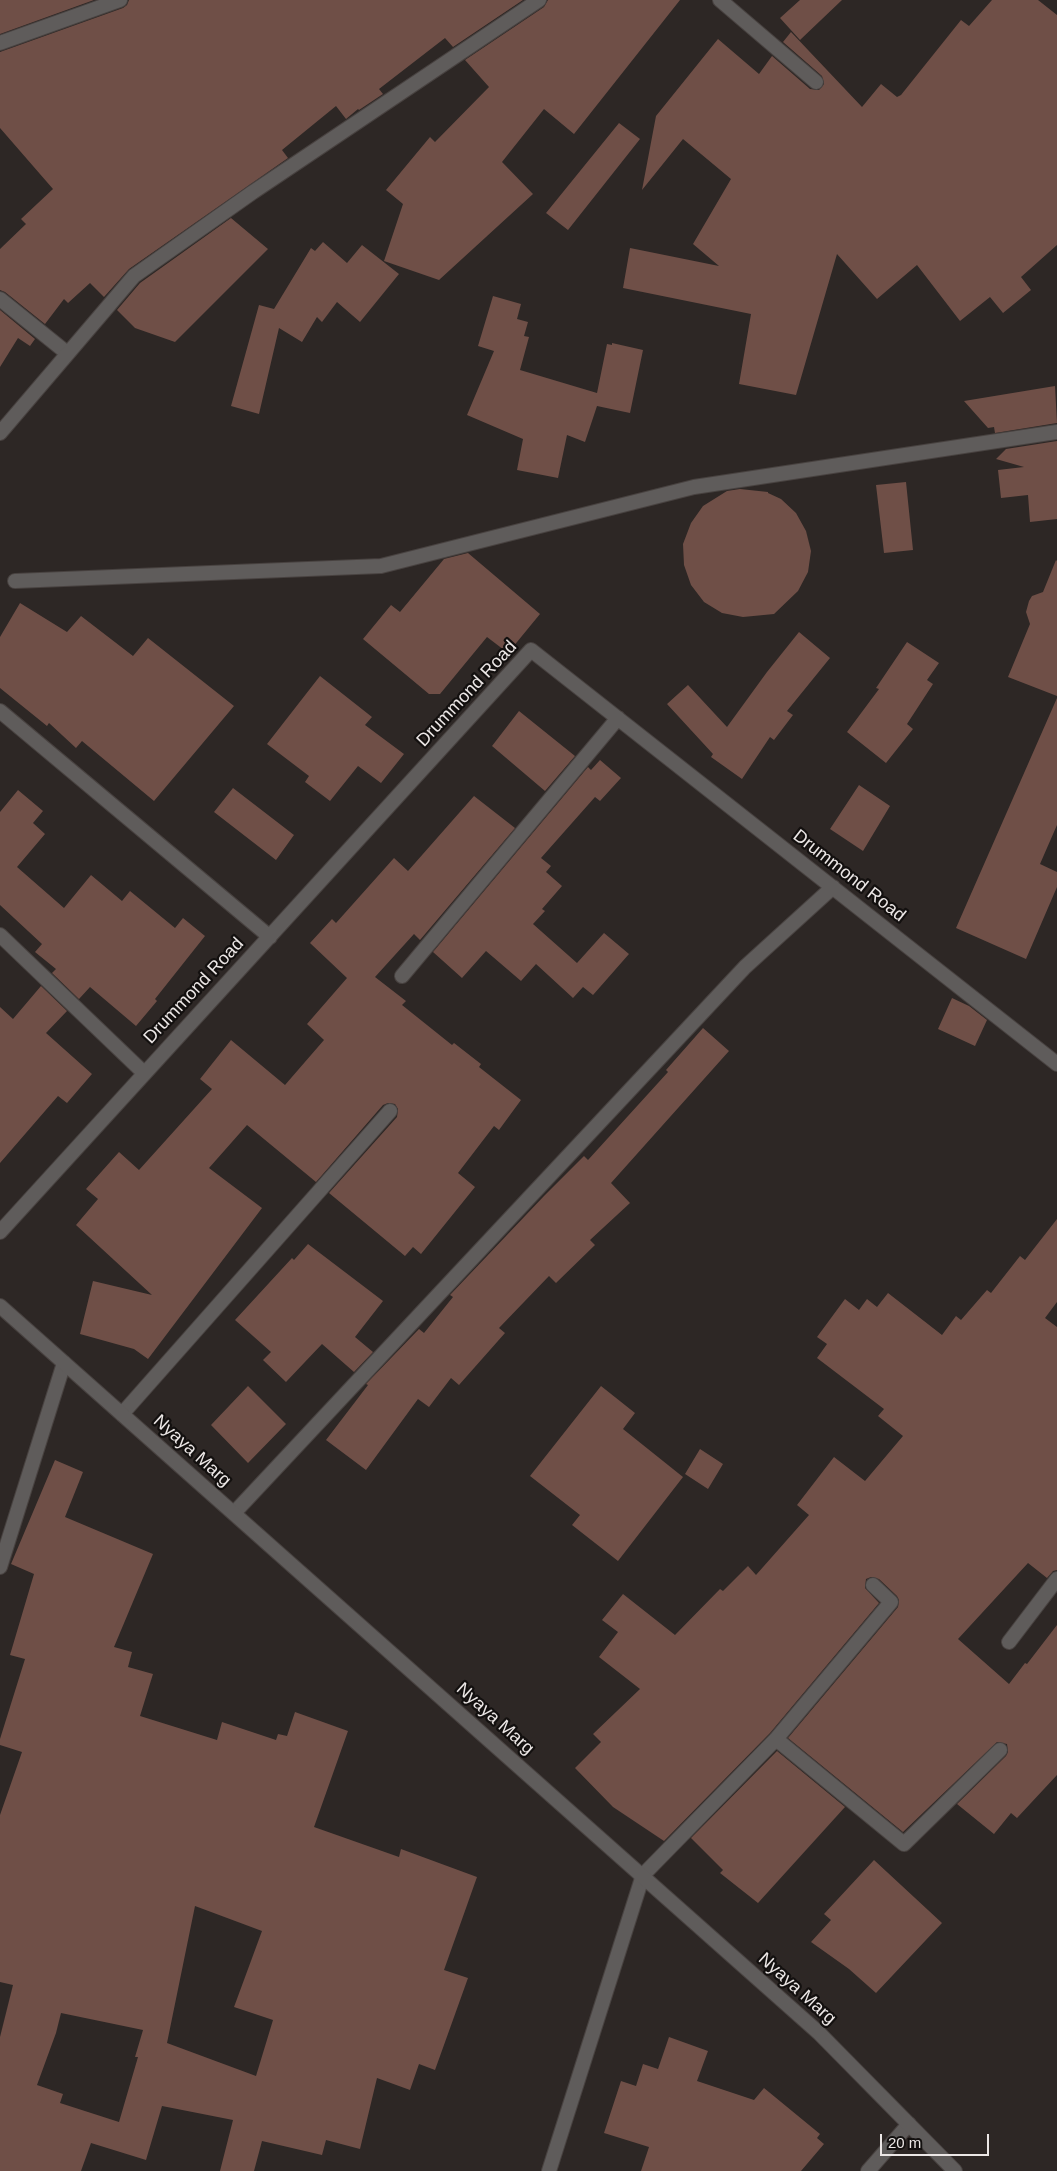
<!DOCTYPE html>
<style>
body{margin:0}
#map{position:relative;width:1057px;height:2171px;overflow:hidden;background:#2d2725;font-family:Arial,sans-serif}
canvas{display:block}
.scale{position:absolute;left:880px;top:2134px;width:109px;height:22px;box-sizing:border-box;border:2px solid #ece7e6;border-top:0;padding-left:6px;font-size:15px;line-height:18px;white-space:nowrap;color:#ece7e6;-webkit-text-stroke:4px #13100f;paint-order:stroke}
</style>
<div id="map">
<canvas width="1057" height="2171"></canvas>
<div class="scale">20 m</div>
</div>
<script>
const context = document.querySelector('canvas').getContext('2d');
context.lineJoin = 'round';
function paint(path, color) { context.fillStyle = color; context.fill(path, 'evenodd'); }
const toPath = rows => new Path2D(rows.map(r => 'M' + r).join(''));
function trace(path, color, width, dash) { context.strokeStyle = color; context.lineWidth = width; context.lineCap = dash ? 'butt' : 'round'; context.setLineDash(dash || []); context.stroke(path); }
function drawText(font, color, halo, rows, align = 'center') {
  context.font = font + ' Arial,sans-serif'; context.lineWidth = 4.5; context.setLineDash([]); context.textBaseline = 'middle'; context.strokeStyle = halo; context.fillStyle = color; for (const [text, x, y, turn = 0] of rows) {
    context.save(); context.translate(x, y); context.rotate((+turn || 0) * Math.PI / 180); context.textAlign = isNaN(turn) ? turn : align; if (halo) context.strokeText(text, 0, 0); context.fillText(text, 0, 0); context.restore();
  }
}
paint(toPath([
 [0,0,94,0,0,34],
 [129,0,523,0,453,47,445,38,379,89,383,94,359,110,358,109,346,119,336,106,282,150,288,158,129,269,104,297,90,283,68,303,64,299,45,324,5,292,0,290,0,249,26,224,21,219,53,189,0,128,0,52,123,8,127,5],
 [548,0,680,0,574,134,544,109,502,162,533,194,439,280,384,261,403,204,386,190,430,137,435,142,489,87,465,60,544,7],
 [800,0,842,0,800,40,780,18],
 [992,0,1038,0,1057,15,1057,245,1021,277,1031,290,1003,313,990,297,960,321,917,265,877,299,837,254,796,395,739,384,751,314,623,288,630,248,719,266,693,244,731,179,683,139,642,190,656,116,718,39,759,74,772,56,810,89,819,90,824,84,822,76,783,42,791,32,862,107,881,84,897,97,901,95,961,20,969,26],
 [619,123,640,139,568,230,546,213],
 [231,218,268,249,175,342,135,328,117,310,140,283],
 [323,242,347,263,362,245,399,274,360,322,337,302,322,322,317,317,302,342,279,328,259,414,231,406,259,305,274,309,311,248,315,251],
 [493,296,521,304,517,319,528,322,524,336,529,337,520,370,597,393,607,344,612,345,612,343,643,350,630,413,597,406,585,442,567,435,558,478,517,470,523,439,467,415,494,351,478,346],
 [0,310,35,339,30,346,18,338,0,367],
 [1055,386,1057,423,995,433,994,427,988,428,964,401],
 [1057,441,1057,519,1030,522,1028,495,1001,498,998,470,1024,467,996,459,1006,449],
 [906,482,913,550,884,553,876,485],
 [740,489,768,492,768,493,781,499,796,513,806,531,811,551,808,572,798,591,774,614,743,617,722,613,704,602,691,585,684,565,683,544,691,523,703,506,727,491],
 [468,553,540,614,508,653,487,637,440,694,429,694,363,639,391,605,400,612,444,559],
 [1056,560,1057,561,1057,696,1008,677,1030,624,1026,612,1029,601,1032,596,1043,592],
 [20,603,67,632,81,616,133,656,148,638,234,706,154,801,82,741,76,748,49,723,47,726,0,688,0,637],
 [799,632,830,658,787,711,793,715,774,740,770,737,742,779,711,757,713,754,667,704,688,685,727,727,767,672],
 [907,642,939,663,927,680,933,684,907,724,913,729,886,763,847,732,879,689,876,688],
 [320,676,372,717,365,725,404,754,381,783,358,766,330,801,305,782,309,776,267,744],
 [1057,698,1057,825,1040,864,1057,872,1057,887,1026,959,956,928],
 [519,711,575,756,545,791,492,746],
 [600,760,621,778,600,801,595,797,541,858,551,866,546,872,562,886,542,909,545,911,533,924,577,963,604,933,629,954,593,995,583,987,573,998,536,964,521,981,486,951,462,978,433,952,588,767,591,770],
 [859,785,890,806,863,851,830,829],
 [233,788,294,835,276,860,214,812],
 [18,790,43,811,33,823,45,834,17,867,64,908,91,875,122,901,130,891,175,928,183,918,205,936,155,999,157,1001,136,1026,90,987,79,999,52,973,56,969,35,952,42,944,0,905,0,812],
 [474,796,515,828,420,940,414,934,375,977,406,1001,402,1005,452,1045,454,1043,481,1064,479,1067,521,1100,499,1130,494,1126,458,1173,475,1187,421,1254,413,1247,405,1256,329,1193,397,1117,398,1109,395,1104,388,1103,383,1105,316,1182,247,1125,209,1168,262,1208,148,1359,134,1349,80,1334,93,1281,152,1295,76,1225,98,1199,86,1189,119,1152,139,1170,212,1089,200,1079,231,1040,285,1085,324,1040,307,1024,347,978,310,943,332,919,336,923,394,858,408,871],
 [41,986,67,1011,46,1033,92,1074,67,1103,58,1096,0,1163,0,1007,13,1019],
 [952,998,969,1006,987,1020,975,1046,938,1029],
 [703,1028,729,1051,611,1183,630,1203,590,1240,595,1245,556,1283,549,1276,499,1328,505,1333,459,1385,451,1378,429,1407,418,1399,366,1470,326,1440,368,1385,366,1384,419,1329,424,1333,453,1297,450,1295,544,1196,584,1156,588,1160,668,1072,666,1070],
 [1057,1219,1057,1302,1045,1318,1057,1327,1057,1570,1053,1571,1047,1578,1028,1563,958,1639,1009,1684,1025,1663,1027,1664,1057,1625,1057,1775,1017,1818,1011,1813,994,1834,957,1804,1006,1756,1008,1752,1007,1744,997,1742,903,1832,788,1738,898,1607,899,1600,897,1596,879,1579,871,1577,866,1579,865,1588,879,1603,770,1733,664,1841,613,1807,575,1768,601,1742,593,1734,640,1689,599,1657,618,1632,602,1620,623,1594,675,1635,720,1589,723,1591,748,1566,756,1575,809,1515,797,1505,834,1457,865,1481,903,1436,878,1416,884,1409,817,1358,827,1344,817,1337,845,1299,859,1310,867,1299,877,1307,888,1293,942,1335,956,1316,961,1320,987,1290,991,1293,1020,1256,1025,1260],
 [308,1244,383,1301,355,1337,373,1352,354,1372,322,1344,286,1382,263,1360,271,1352,235,1320,292,1258,294,1260],
 [248,1386,286,1424,248,1463,211,1425],
 [601,1386,635,1413,623,1429,683,1477,618,1561,572,1525,580,1515,530,1476],
 [700,1449,723,1464,708,1489,685,1474],
 [55,1460,83,1472,65,1517,153,1554,114,1647,132,1652,128,1667,153,1674,140,1716,217,1740,222,1722,276,1740,278,1734,287,1736,295,1712,348,1731,314,1827,399,1857,401,1849,477,1877,444,1970,468,1978,435,2070,419,2064,410,2090,377,2078,360,2149,326,2140,322,2155,262,2141,254,2171,220,2171,233,2120,162,2106,146,2160,91,2143,81,2171,0,2171,0,2037,13,1985,0,1982,0,1815,22,1752,0,1745,0,1739,25,1659,10,1655,34,1574,11,1564],
 [195,1906,262,1931,234,2007,273,2020,256,2076,167,2043],
 [61,2013,143,2030,135,2057,138,2057,119,2122,60,2103,63,2094,37,2085,56,2033],
 [777,1751,845,1807,758,1903,720,1873,723,1870,691,1838],
 [874,1860,942,1923,876,1993,849,1969,811,1942,831,1920,824,1914],
 [669,2037,708,2051,697,2081,754,2100,764,2088,820,2134,817,2138,824,2144,801,2171,641,2171,649,2147,604,2133,621,2081,636,2086,643,2064,658,2069]
]), '#6f4f47');
const minor = toPath([
 [720,0,816,82],
 [0,43,120,0],
 [0,299,67,353],
 [15,581,381,566,694,487,1057,432],
 [0,711,270,937],
 [0,935,144,1073],
 [402,976,618,718],
 [0,1232,531,650,1057,1064],
 [122,1414,390,1111],
 [234,1513,745,967,833,887],
 [0,1567,64,1363],
 [1009,1642,1057,1579],
 [776,1739,904,1844,1000,1750],
 [549,2171,643,1875,776,1739,891,1602,873,1585],
 [868,2171,909,2124]
]);
const tertiary = toPath([
 [0,433,134,276,253,192,539,0],
 [0,1306,819,2033,955,2171]
]);
trace(minor, '#484240', 16);
trace(tertiary, '#484240', 16);
trace(minor, '#5f5c5b', 14);
trace(tertiary, '#5f5c5b', 14);
drawText('18px', '#ece7e6', '#13100f', [
 ["Drummond Road",467,694,-47],
 ["Drummond Road",849,876,38],
 ["Drummond Road",194,991,-47],
 ["Nyaya Marg",192,1451,42],
 ["Nyaya Marg",495,1719,42],
 ["Nyaya Marg",797,1989,42]
]);
</script>
